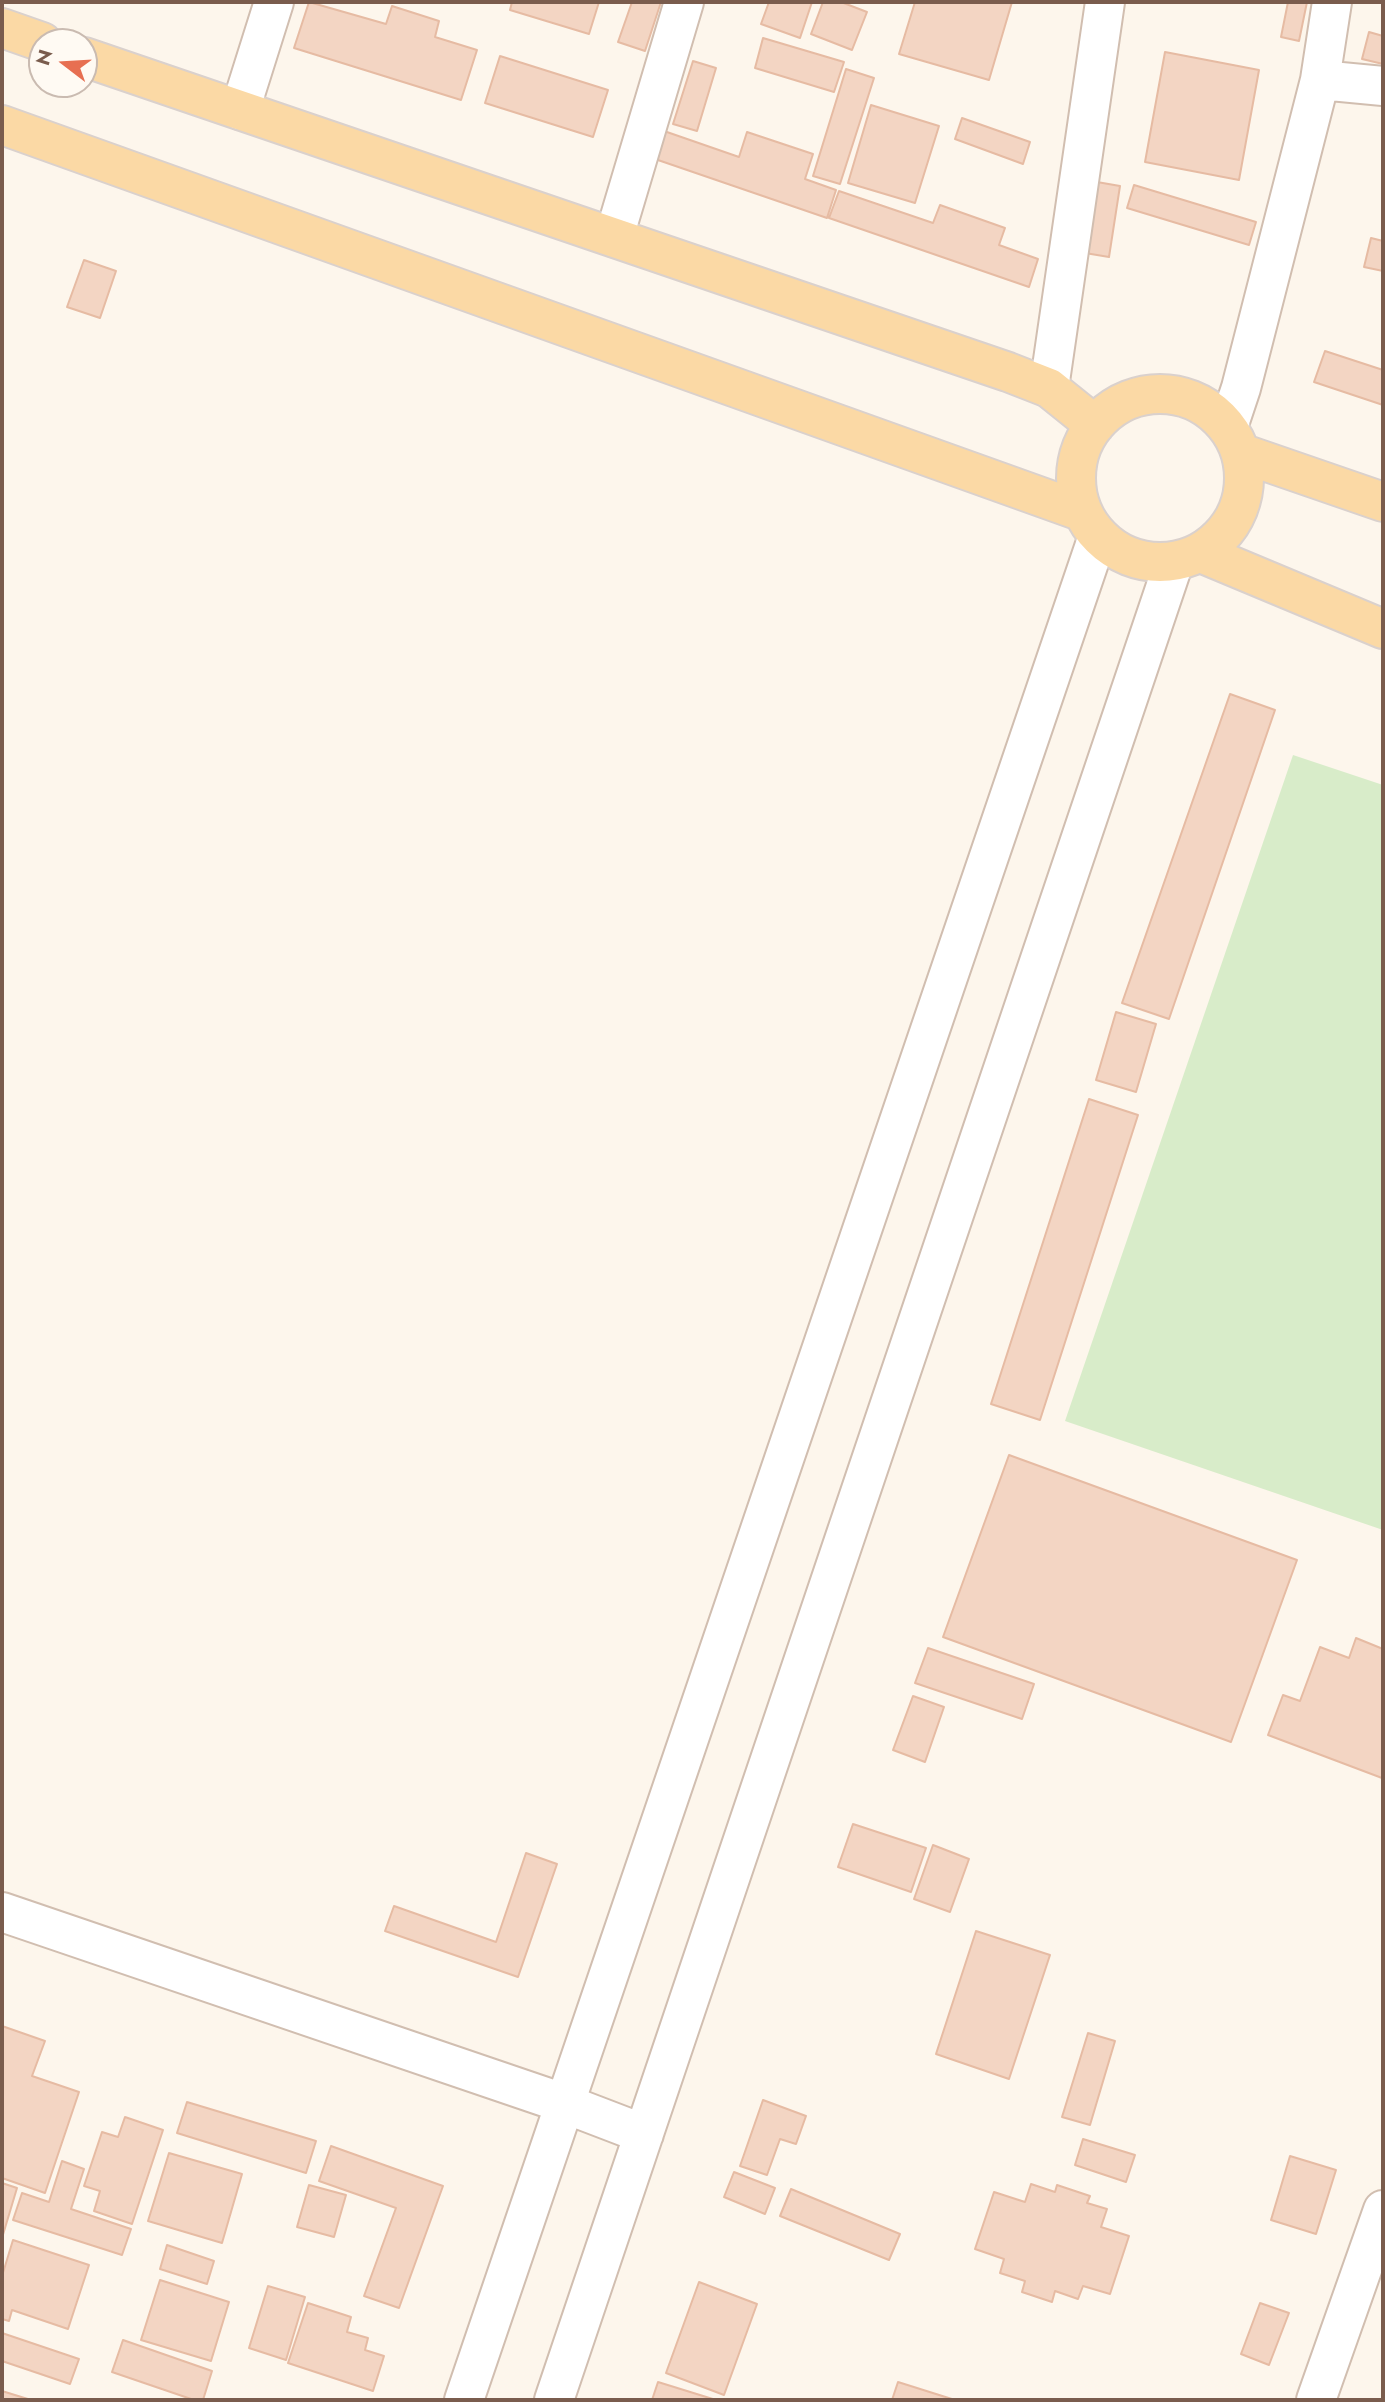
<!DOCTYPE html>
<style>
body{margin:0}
#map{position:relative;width:1385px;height:2402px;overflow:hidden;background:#fdf6ec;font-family:Jost,sans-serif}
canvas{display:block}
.frame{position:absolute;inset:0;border:4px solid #7a5c4d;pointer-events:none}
.north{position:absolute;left:28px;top:28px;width:70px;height:70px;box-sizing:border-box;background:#fffaf3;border:2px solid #cabbb1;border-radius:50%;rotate:287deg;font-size:19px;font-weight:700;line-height:28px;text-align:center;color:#7a5c4d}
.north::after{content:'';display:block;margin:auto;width:24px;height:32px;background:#e76f51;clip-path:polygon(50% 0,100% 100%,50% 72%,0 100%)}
</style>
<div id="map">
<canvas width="1385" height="2402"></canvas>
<div class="frame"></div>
<div class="north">N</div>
</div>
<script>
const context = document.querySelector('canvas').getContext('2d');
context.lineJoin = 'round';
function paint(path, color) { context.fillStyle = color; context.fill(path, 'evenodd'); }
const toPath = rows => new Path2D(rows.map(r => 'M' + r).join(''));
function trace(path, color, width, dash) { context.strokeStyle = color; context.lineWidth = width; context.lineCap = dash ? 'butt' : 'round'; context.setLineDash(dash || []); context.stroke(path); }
paint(toPath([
 [1293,755,1383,785,1383,1530,1065,1421]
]), '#d8ecc9');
const building = toPath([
 [309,2,386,24,392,6,439,21,435,37,477,50,461,100,294,48,309,2],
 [512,2,599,2,589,34,510,10,512,2],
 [632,2,661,2,645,51,618,42,632,2],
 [769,2,812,2,800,38,761,24,769,2],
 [823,2,841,2,867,12,852,50,811,34,823,2],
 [915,2,1012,2,989,80,899,54,915,2],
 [1288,2,1307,2,1299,41,1281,37,1288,2],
 [1369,32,1383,36,1383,64,1362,59,1369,32],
 [763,38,844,62,834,92,755,68,763,38],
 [1165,52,1259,70,1239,180,1145,162,1165,52],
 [500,56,608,90,593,137,485,103,500,56],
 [693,61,716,68,697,131,673,124,693,61],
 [846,69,874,78,840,184,813,176,846,69],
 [871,105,939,126,915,203,848,183,871,105],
 [962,118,1030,142,1023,164,955,139,962,118],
 [664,131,739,157,747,132,813,154,805,179,836,190,827,218,655,159,664,131],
 [1097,182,1120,186,1109,257,1085,253,1097,182],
 [1134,185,1256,222,1249,245,1127,208,1134,185],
 [839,191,933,223,940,205,1005,228,999,245,1038,259,1029,287,829,218,839,191],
 [1371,238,1383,241,1383,271,1364,267,1371,238],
 [84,260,116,271,100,318,67,307,84,260],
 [1325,351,1383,370,1383,405,1314,382,1325,351],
 [1230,694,1275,710,1169,1019,1122,1003,1230,694],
 [1116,1012,1156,1024,1136,1092,1096,1080,1116,1012],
 [1089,1099,1138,1115,1040,1420,991,1404,1089,1099],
 [1009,1455,1297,1560,1231,1742,943,1637,1009,1455],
 [1356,1638,1383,1649,1382,1778,1268,1735,1283,1695,1300,1701,1320,1647,1349,1658,1356,1638],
 [928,1648,1034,1684,1022,1719,915,1683,928,1648],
 [913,1696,944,1707,925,1762,893,1750,913,1696],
 [853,1824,926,1848,911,1892,838,1867,853,1824],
 [933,1845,969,1859,950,1912,914,1899,933,1845],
 [526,1853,557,1864,518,1977,385,1931,394,1906,496,1942,526,1853],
 [976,1931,1050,1955,1009,2079,936,2054,976,1931],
 [2,2026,45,2041,32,2076,79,2092,45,2193,2,2178,2,2026],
 [1088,2033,1115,2041,1090,2125,1062,2117,1088,2033],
 [763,2100,806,2116,796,2144,780,2139,767,2175,740,2166,763,2100],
 [187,2102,316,2141,306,2173,177,2133,187,2102],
 [125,2117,163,2130,132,2224,94,2211,100,2191,84,2186,102,2132,118,2137,125,2117],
 [1083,2139,1135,2155,1126,2182,1075,2165,1083,2139],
 [331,2146,443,2186,399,2308,364,2296,396,2208,319,2181,331,2146],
 [169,2153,242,2174,222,2243,148,2221,169,2153],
 [1290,2156,1336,2170,1316,2234,1271,2220,1290,2156],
 [62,2161,84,2169,71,2209,131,2229,122,2255,13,2220,22,2193,49,2202,62,2161],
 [734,2172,775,2188,765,2214,724,2197,734,2172],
 [2,2183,17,2188,2,2238,2,2183],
 [1031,2184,1055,2192,1057,2185,1090,2196,1087,2203,1107,2209,1101,2227,1129,2236,1110,2294,1083,2286,1078,2299,1055,2291,1052,2302,1022,2292,1025,2281,1000,2273,1004,2259,975,2249,994,2192,1025,2202,1031,2184],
 [309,2185,346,2195,334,2237,297,2227,309,2185],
 [791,2189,900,2234,889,2260,780,2216,791,2189],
 [13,2240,89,2265,68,2329,12,2310,9,2321,2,2319,2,2276,13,2240],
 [167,2245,214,2261,207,2284,160,2269,167,2245],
 [160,2280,229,2302,211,2361,141,2340,160,2280],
 [699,2282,757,2304,724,2395,666,2373,699,2282],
 [268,2286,305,2297,286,2360,249,2348,268,2286],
 [308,2303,351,2317,347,2332,368,2338,365,2350,384,2356,373,2391,288,2363,308,2303],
 [1260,2303,1289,2313,1269,2365,1241,2354,1260,2303],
 [2,2333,79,2359,70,2384,2,2361,2,2333],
 [123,2340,212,2371,203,2400,194,2400,112,2372,123,2340],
 [658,2382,716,2400,652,2400,658,2382],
 [898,2382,955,2400,892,2400,898,2382],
 [2,2391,31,2400,2,2400,2,2391]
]);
paint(building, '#f3d5c3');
trace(building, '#e6bba3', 2);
const minor = toPath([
 [1320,80,1383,86],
 [240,110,274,2],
 [614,237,684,2],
 [1049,388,1105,2],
 [1228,427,1241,388,1320,80,1332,2],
 [2,1912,563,2103,644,2134],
 [464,2400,1098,536],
 [554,2400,1174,562],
 [1316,2400,1383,2210]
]);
const major = toPath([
 [2,28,42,42],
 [84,57,1008,372,1049,388,1095,425],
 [2,125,1083,512],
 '1076 478a84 84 0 1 1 168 0a84 84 0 1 1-168 0Z',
 [1241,453,1383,502],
 [1201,553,1383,629]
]);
trace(minor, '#d1beb0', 42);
trace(major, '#dad1cd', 42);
trace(minor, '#fff', 38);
trace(major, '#fbd9a5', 38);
</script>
